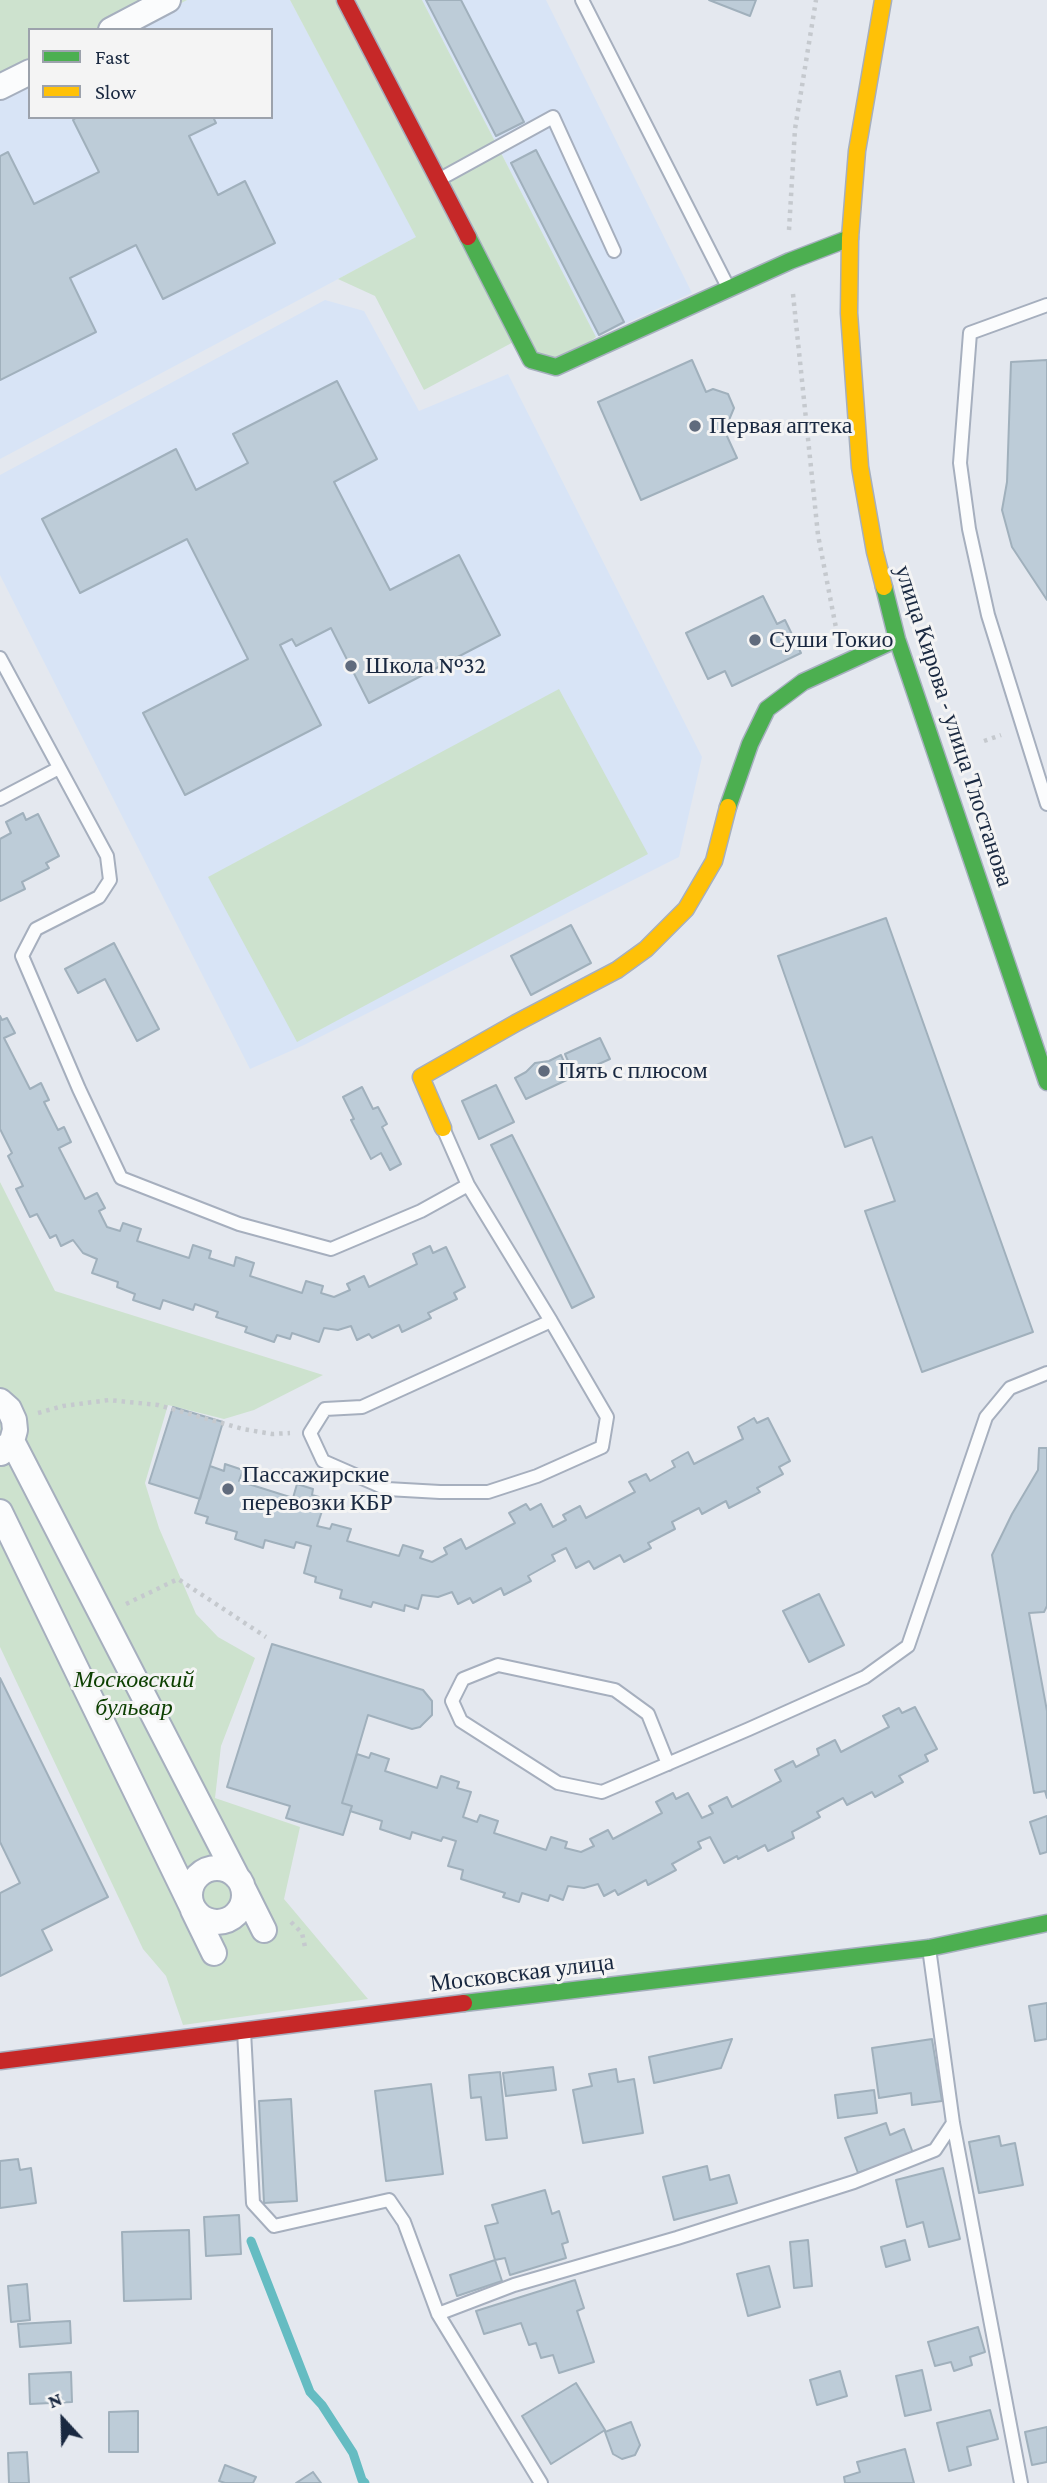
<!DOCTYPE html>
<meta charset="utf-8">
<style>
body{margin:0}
#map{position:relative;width:1047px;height:2483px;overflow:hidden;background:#e4e8ef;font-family:"Crimson Pro",serif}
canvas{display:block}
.legend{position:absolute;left:28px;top:28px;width:245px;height:91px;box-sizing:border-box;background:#f4f4f4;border:2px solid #9ca2ac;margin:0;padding:9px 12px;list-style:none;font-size:21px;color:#192840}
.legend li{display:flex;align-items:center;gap:14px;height:35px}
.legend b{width:35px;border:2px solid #9ca2ac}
.north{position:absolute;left:28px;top:2385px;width:70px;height:70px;-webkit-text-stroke:5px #f4f4f4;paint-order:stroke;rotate:338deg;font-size:19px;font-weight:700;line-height:28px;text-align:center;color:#192840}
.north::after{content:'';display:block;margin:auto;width:24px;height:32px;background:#192840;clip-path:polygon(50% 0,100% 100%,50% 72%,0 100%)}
</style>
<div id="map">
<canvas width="1047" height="2483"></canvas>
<ul class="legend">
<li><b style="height:9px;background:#4caf50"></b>Fast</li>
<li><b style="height:9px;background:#ffc107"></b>Slow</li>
</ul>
<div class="north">N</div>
</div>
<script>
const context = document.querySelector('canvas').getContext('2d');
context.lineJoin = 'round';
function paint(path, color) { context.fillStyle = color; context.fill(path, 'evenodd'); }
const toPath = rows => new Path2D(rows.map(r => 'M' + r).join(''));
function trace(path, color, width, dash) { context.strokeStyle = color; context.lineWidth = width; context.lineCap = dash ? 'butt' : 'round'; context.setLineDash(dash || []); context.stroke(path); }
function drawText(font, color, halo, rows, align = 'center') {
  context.font = font + ' "Crimson Pro",serif'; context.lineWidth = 6; context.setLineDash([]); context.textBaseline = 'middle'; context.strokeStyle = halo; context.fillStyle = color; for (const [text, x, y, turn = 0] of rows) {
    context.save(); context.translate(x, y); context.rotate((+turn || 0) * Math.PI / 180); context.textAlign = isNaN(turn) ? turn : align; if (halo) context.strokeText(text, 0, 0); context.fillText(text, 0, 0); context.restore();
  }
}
paint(toPath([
 [187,0,290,0,417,237,0,459,0,99,30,84,30,117,271,117,271,30,131,30],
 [422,0,546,0,692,293,596,337],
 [325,300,364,311,419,411,508,374,702,757,679,857,304,1045,250,1069,0,575,0,475]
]), '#d8e4f6');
paint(toPath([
 [0,0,187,0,131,30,30,30,30,84,0,99],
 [290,0,422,0,596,337,556,367,519,339,424,390,375,296,338,279,416,237],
 [559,689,648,854,297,1042,208,877],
 [0,1182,55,1291,323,1375,254,1410,224,1419,168,1405,145,1483,159,1528,196,1614,218,1637,255,1658,221,1746,215,1798,300,1827,284,1899,368,1999,183,2025,166,1976,143,1949,0,1647]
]), '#cde2ce');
trace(toPath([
 [251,2241,310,2392,322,2405,353,2453,362,2480,365,2483]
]), '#65bcc2', 9);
const building = toPath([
 [426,0,461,0,524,122,496,136,426,0],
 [709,0,756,0,750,16,709,0],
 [77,117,213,117,216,123,189,136,218,195,245,181,275,243,163,299,136,245,70,278,96,332,0,380,0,156,8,152,34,204,99,172,73,120,77,117],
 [536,150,624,322,599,335,511,163,536,150],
 [692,360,706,392,713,389,728,394,734,408,729,420,721,423,737,458,641,500,598,402,692,360],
 [1047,360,1047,600,1012,547,1002,510,1007,482,1011,362,1047,360],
 [337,381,377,459,334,482,390,590,459,555,500,635,369,703,331,628,296,646,292,639,280,645,321,725,185,795,143,713,248,659,187,539,80,593,42,519,176,449,196,490,248,463,233,434,337,381],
 [763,596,777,624,785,620,801,653,732,686,725,671,708,679,686,633,763,596],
 [23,813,26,820,38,814,59,856,46,863,49,868,22,882,25,889,0,901,0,839,11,833,6,822,23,813],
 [886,918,1033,1332,922,1372,865,1211,895,1201,872,1137,845,1147,778,956,886,918],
 [571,925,591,963,531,995,511,956,571,925],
 [114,943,159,1029,137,1041,105,979,78,993,65,969,114,943],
 [0,1016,2,1020,7,1018,15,1033,4,1038,30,1089,41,1083,49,1100,44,1102,58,1130,64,1127,71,1142,59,1148,85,1199,97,1193,105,1208,99,1211,107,1227,120,1231,123,1223,141,1229,137,1241,189,1258,193,1245,211,1251,209,1258,234,1266,236,1257,254,1263,250,1276,302,1293,306,1281,323,1286,321,1293,334,1297,350,1290,347,1284,364,1276,369,1287,417,1264,413,1254,430,1246,433,1253,446,1247,465,1287,454,1293,457,1299,428,1313,431,1318,402,1332,399,1325,372,1338,369,1334,357,1340,351,1326,338,1330,324,1328,319,1342,292,1333,290,1339,277,1335,274,1342,245,1332,247,1327,216,1317,218,1312,195,1304,193,1310,163,1300,160,1309,133,1300,135,1294,117,1287,118,1282,92,1273,97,1259,83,1253,73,1240,61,1246,56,1235,50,1238,37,1214,30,1217,16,1189,23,1186,8,1156,12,1153,0,1129,0,1016],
 [600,1038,610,1059,574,1075,565,1054,600,1038],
 [561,1055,571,1078,526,1099,515,1078,526,1072,535,1063,549,1061,561,1055],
 [496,1085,514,1122,479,1139,462,1101,496,1085],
 [362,1087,373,1109,378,1107,387,1124,382,1127,401,1164,390,1170,381,1153,371,1159,351,1120,354,1119,343,1097,362,1087],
 [512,1135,594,1297,572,1308,491,1145,512,1135],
 [173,1407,223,1422,200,1499,149,1483,173,1407],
 [754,1418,757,1423,768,1418,790,1461,779,1467,783,1474,757,1488,760,1492,729,1508,726,1501,702,1514,699,1508,672,1522,675,1529,648,1543,651,1548,624,1562,620,1555,594,1569,589,1561,576,1568,566,1548,552,1555,555,1561,528,1576,531,1581,504,1595,501,1588,473,1603,470,1598,458,1604,452,1592,438,1597,422,1595,418,1609,405,1605,404,1611,373,1602,371,1607,340,1598,342,1590,315,1582,316,1577,304,1573,311,1546,296,1542,294,1548,265,1540,263,1548,235,1539,237,1532,206,1523,208,1517,195,1513,210,1466,224,1471,225,1464,243,1470,239,1481,293,1498,297,1484,313,1489,312,1495,326,1499,317,1526,330,1529,332,1524,351,1529,347,1541,399,1556,403,1545,423,1551,420,1558,432,1562,447,1554,444,1548,461,1539,466,1549,515,1523,509,1513,526,1504,530,1510,541,1504,553,1527,566,1520,563,1515,580,1506,586,1518,635,1492,629,1482,646,1474,650,1481,675,1467,672,1461,688,1452,694,1464,743,1439,738,1427,754,1418],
 [1039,1448,1047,1448,1047,1606,1044,1612,1029,1613,1047,1711,1047,1798,1045,1791,1034,1793,992,1555,1012,1514,1038,1470,1039,1448],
 [819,1594,844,1645,809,1662,783,1611,819,1594],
 [272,1644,423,1690,432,1701,432,1715,420,1727,412,1729,368,1715,342,1803,352,1806,343,1835,286,1818,290,1806,227,1787,272,1644],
 [0,1678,108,1897,42,1930,52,1950,0,1976,0,1893,20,1883,0,1842,0,1678],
 [915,1707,937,1749,925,1755,928,1761,899,1776,903,1782,875,1797,872,1792,847,1805,843,1798,817,1812,820,1817,792,1832,794,1838,768,1851,765,1845,738,1859,737,1856,724,1863,710,1837,698,1842,701,1848,672,1864,676,1870,648,1885,646,1880,618,1895,615,1890,604,1896,598,1884,584,1888,568,1886,563,1900,550,1895,548,1901,522,1893,519,1902,503,1897,505,1893,461,1879,463,1870,448,1866,456,1841,443,1837,441,1841,412,1832,410,1839,380,1829,382,1821,350,1811,352,1806,342,1803,357,1754,369,1758,371,1753,389,1759,385,1771,437,1788,441,1776,459,1782,457,1788,471,1792,463,1817,477,1822,480,1815,498,1821,494,1833,546,1850,551,1837,567,1842,565,1848,581,1852,594,1846,590,1839,608,1830,613,1839,662,1813,656,1802,673,1793,676,1799,688,1793,702,1818,713,1813,709,1806,727,1797,732,1807,781,1781,775,1770,793,1761,796,1767,819,1755,817,1749,835,1740,841,1752,889,1727,883,1716,899,1708,902,1713,915,1707],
 [1047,1816,1047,1852,1040,1854,1030,1822,1047,1816],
 [1047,2003,1047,2039,1035,2041,1029,2006,1047,2003],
 [732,2039,721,2068,654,2083,649,2057,732,2039],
 [932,2039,942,2101,912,2105,911,2093,879,2098,872,2048,932,2039],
 [553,2067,556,2090,506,2096,503,2073,553,2067],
 [616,2069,618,2082,634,2079,643,2133,583,2143,573,2090,592,2086,589,2074,616,2069],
 [500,2072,507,2138,486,2140,481,2097,471,2098,469,2075,500,2072],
 [431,2084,443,2174,386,2181,375,2091,431,2084],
 [874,2090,877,2113,838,2118,835,2095,874,2090],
 [291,2099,297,2201,264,2203,259,2101,291,2099],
 [886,2123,890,2135,904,2129,913,2153,858,2173,845,2138,886,2123],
 [999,2136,1001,2146,1015,2143,1023,2185,979,2193,969,2142,999,2136],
 [18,2159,20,2170,31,2168,36,2203,0,2208,0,2161,18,2159],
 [707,2166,710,2180,729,2175,737,2203,674,2220,663,2177,707,2166],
 [943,2168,960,2239,929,2247,923,2222,907,2227,896,2180,943,2168],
 [545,2190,552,2214,559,2211,568,2242,562,2244,566,2258,510,2275,505,2258,495,2260,485,2226,498,2223,492,2205,545,2190],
 [239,2215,241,2254,206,2256,204,2217,239,2215],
 [189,2230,191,2299,124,2301,122,2232,189,2230],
 [808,2240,812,2286,794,2288,790,2242,808,2240],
 [905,2240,910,2260,886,2267,881,2247,905,2240],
 [495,2260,502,2281,457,2296,450,2275,495,2260],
 [769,2266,780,2307,748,2316,737,2274,769,2266],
 [575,2280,584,2308,577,2311,594,2362,559,2373,553,2355,541,2358,536,2343,529,2345,521,2323,484,2334,476,2311,575,2280],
 [27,2284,30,2320,11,2322,8,2286,27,2284],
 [70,2321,71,2343,20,2347,18,2324,70,2321],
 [978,2327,985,2352,970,2357,972,2365,954,2371,951,2362,935,2366,928,2342,978,2327],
 [922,2370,931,2410,905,2416,896,2376,922,2370],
 [840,2371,847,2396,817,2405,810,2380,840,2371],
 [71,2372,72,2402,30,2404,29,2374,71,2372],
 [576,2383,605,2430,551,2464,522,2416,576,2383],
 [990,2410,998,2439,967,2447,971,2465,949,2471,937,2423,990,2410],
 [138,2411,138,2452,109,2452,109,2412,138,2411],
 [631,2422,640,2445,635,2455,622,2459,613,2454,605,2432,631,2422],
 [1047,2427,1047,2462,1032,2465,1025,2432,1047,2427],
 [905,2449,914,2483,845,2483,844,2477,860,2472,857,2462,905,2449],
 [27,2452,29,2483,9,2483,8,2453,27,2452],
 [225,2465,256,2477,253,2483,225,2483,219,2481,225,2465],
 [313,2472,321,2483,296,2483,313,2472]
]);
paint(building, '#bdccd8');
trace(building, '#a0b0bc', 2);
const lane = toPath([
 [582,0,728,287],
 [440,179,553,117,614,251],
 [1047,305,970,333,960,463,969,529,988,615,1047,804],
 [0,658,107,856,110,880,99,897,36,929,22,956,79,1089,121,1178,239,1224,331,1249,421,1211,468,1185,443,1128],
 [0,799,59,768],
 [468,1185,551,1321,362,1407,325,1409,310,1433,323,1461,387,1489,440,1492,488,1492,537,1476,602,1447,607,1417,551,1321],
 [668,1764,648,1714,615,1690,498,1665,463,1679,452,1701,461,1721,558,1783,602,1792,749,1729,865,1677,908,1646,986,1417,1010,1388,1047,1373],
 [929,1948,953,2123,1021,2483],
 [244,2031,253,2203,274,2226,389,2200,404,2222,438,2314,541,2483],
 [438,2314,514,2285,677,2238,854,2182,935,2150,953,2123]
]);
const street = toPath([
 [111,30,168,0],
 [0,87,30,72],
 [0,1401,9,1409,14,1420,15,1430,12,1441,1,1453],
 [12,1441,237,1877],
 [0,1512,192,1907],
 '190 1895a27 27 0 1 1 54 0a27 27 0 1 1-54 0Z',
 [244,1890,264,1930],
 [193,1910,214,1953]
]);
const fast = toPath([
 [468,237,531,360,556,367,790,261,850,238],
 [884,587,897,639,1047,1082],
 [728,807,750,744,767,709,803,682,897,639],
 [464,2003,929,1948,1047,1923]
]);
const slow = toPath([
 [883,0,857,151,850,238,849,313,860,467,875,552,884,587],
 [443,1128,421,1077,516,1023,617,970,646,949,686,909,714,861,728,807]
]);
const jam = toPath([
 [345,0,468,237],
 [0,2061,464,2003]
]);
trace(lane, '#a6afbe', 16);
trace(street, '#a6afbe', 28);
trace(fast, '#a6afbe', 19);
trace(slow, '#a6afbe', 19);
trace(jam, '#a6afbe', 19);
trace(toPath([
 [789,230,795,129,816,0],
 [793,294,818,535,837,633],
 [984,741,1001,735],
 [38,1413,63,1406,109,1400,158,1405,243,1429,272,1434,290,1433],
 [126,1604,178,1579,266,1637],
 [291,1922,302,1933,305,1947]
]), '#c5c9ce', 4.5, [3.5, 5]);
trace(lane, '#fbfcfd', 12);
trace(street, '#fbfcfd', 24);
trace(fast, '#4caf50', 16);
trace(slow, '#ffc107', 16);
trace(jam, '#c62828', 16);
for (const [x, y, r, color] of [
 [695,426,7,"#606b7d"],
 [755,640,7,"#606b7d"],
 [351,666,7,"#606b7d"],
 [544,1071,7,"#606b7d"],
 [228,1489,7,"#606b7d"]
]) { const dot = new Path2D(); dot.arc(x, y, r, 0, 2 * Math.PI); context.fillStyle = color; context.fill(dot); trace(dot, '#f4f4f4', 2.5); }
drawText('24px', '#192840', '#f4f4f4', [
 ["Первая аптека",709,426],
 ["Суши Токио",769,640],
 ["Школа №32",365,666],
 ["Пять с плюсом",558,1071],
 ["Пассажирские",242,1475],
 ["перевозки КБР",242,1503]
], 'left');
drawText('24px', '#192840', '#f4f4f4', [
 ["улица Кирова - улица Тлостанова",954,726,72],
 ["Московская улица",522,1973,-7]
]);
drawText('italic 24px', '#0c3f00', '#f4f4f4', [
 ["Московский",134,1680],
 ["бульвар",134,1708]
]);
</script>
